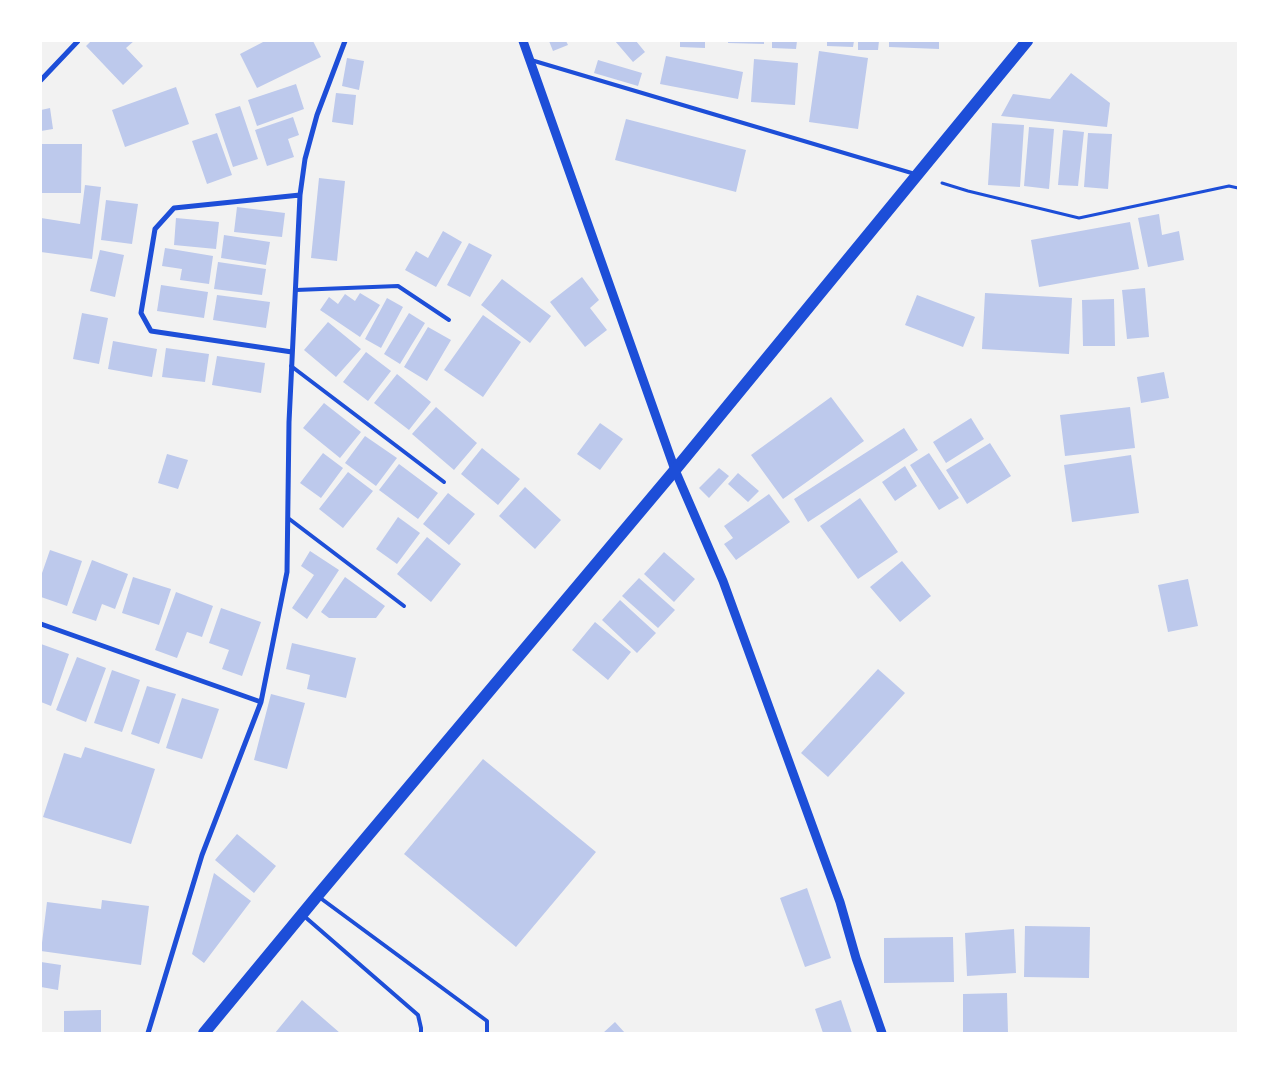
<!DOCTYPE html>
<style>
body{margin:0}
#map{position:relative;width:1279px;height:1074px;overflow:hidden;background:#f2f2f2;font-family:"Fira Sans Condensed",sans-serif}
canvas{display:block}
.frame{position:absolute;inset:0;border:42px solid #fff;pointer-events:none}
</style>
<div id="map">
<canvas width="1279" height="1074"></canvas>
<div class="frame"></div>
</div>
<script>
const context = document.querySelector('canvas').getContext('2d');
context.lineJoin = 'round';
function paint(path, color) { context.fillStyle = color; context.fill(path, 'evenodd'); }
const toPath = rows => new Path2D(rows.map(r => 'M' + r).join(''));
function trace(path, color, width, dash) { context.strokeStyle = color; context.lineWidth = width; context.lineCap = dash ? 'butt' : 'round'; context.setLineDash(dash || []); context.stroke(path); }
paint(toPath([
 [91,41,134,41,126,48,143,66,123,85,86,46],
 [265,41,313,41,321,57,257,88,240,54],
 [549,41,566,41,568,45,553,51],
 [615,41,636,41,645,52,633,62],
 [680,41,705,41,705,48,680,47],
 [728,41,764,41,764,44,728,43],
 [772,41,797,41,796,49,772,48],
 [827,41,854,41,853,47,827,46],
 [858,41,879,41,878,50,858,50],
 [889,41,939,41,939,49,889,47],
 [819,51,868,58,858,129,809,122],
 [666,56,743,72,738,99,660,84],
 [347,58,364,61,359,90,342,86],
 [754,59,798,63,795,105,751,102],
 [598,60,642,73,638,86,594,73],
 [1071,73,1110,103,1107,127,1001,116,1013,94,1050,99],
 [296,84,304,109,257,126,248,100],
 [176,87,189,124,125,147,112,110],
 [336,93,356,95,353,125,332,122],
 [240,106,258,159,233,167,215,114],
 [50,108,53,129,41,131,41,110],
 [293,117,299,135,288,139,294,157,267,166,255,130],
 [626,119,746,150,736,192,615,160],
 [992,123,1024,125,1020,187,988,185],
 [1029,127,1054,129,1049,189,1024,186],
 [1063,130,1084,132,1078,186,1058,185],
 [217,133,232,175,207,184,192,141],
 [1088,133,1112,134,1108,189,1084,187],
 [41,144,82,144,81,193,41,193],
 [319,178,345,181,337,261,311,258],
 [85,185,101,187,92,259,41,252,41,218,80,224],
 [106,200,138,204,132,244,101,240],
 [237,207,285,213,282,237,234,232],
 [1159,214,1162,235,1179,231,1184,260,1148,267,1138,218],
 [176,218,219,222,216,249,174,245],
 [1130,222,1139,269,1039,287,1031,240],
 [443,231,462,242,436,287,405,270,416,251,428,258],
 [224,235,270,242,266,265,221,258],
 [469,243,492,255,470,297,447,285],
 [165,248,213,256,209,284,180,280,182,269,162,266],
 [100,250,124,255,115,297,90,291],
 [218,262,266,269,262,295,214,289],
 [582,277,599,300,590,308,607,330,585,347,550,302],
 [502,279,551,316,530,343,481,305],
 [161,285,208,292,204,318,157,311],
 [1145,288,1149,337,1127,339,1122,290],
 [360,293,380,305,360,337,320,310,329,297,338,304,345,294,355,301],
 [985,293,1072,298,1069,354,982,349],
 [217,295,270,302,266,328,213,320],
 [917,295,975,317,963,347,905,325],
 [387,298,403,307,381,348,365,339],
 [1114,299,1115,346,1083,346,1082,300],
 [82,313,108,318,99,364,73,359],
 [409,313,425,323,400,364,384,354],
 [483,315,521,342,483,397,444,370],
 [328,322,361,349,336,377,304,350],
 [428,327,451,340,427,381,404,367],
 [113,341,157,349,152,377,108,369],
 [166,348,209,354,205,382,162,377],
 [366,352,391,371,368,401,343,382],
 [217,356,265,363,261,393,212,385],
 [1164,372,1169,398,1141,403,1137,377],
 [397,374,431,402,409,430,374,403],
 [831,397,864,441,783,499,751,455],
 [324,403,361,432,340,458,303,428],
 [436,407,477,443,454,470,412,434],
 [1130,407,1135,448,1065,456,1060,415],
 [971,418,984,439,946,463,933,442],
 [600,423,623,439,600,470,577,454],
 [904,428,918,450,808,522,794,499],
 [365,436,397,458,376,486,345,463],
 [990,443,1011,476,967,504,946,470],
 [482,448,520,479,498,505,461,474],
 [323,453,343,468,321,498,300,483],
 [929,453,959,498,939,510,910,465],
 [167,454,188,460,178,489,158,483],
 [1131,455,1139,513,1072,522,1064,465],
 [399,464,438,493,418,519,379,490],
 [905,466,917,486,895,501,882,482],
 [719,468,729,476,709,498,699,488],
 [348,472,373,491,343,528,319,509],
 [738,473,759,491,748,502,728,484],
 [525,487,561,520,535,549,499,516],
 [448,493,475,514,449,545,423,524],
 [769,494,790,522,736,560,724,544,733,538,724,526],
 [860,498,898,552,858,579,820,526],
 [398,517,420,533,397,564,376,549],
 [427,537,461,564,431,602,397,574],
 [50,550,82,561,67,606,41,597,41,576],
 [310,551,339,570,307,619,292,608,314,575,301,566],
 [664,552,695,579,674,602,644,574],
 [92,560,128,574,115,609,102,604,96,621,72,613],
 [902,561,931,596,900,622,870,587],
 [133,577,171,589,159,625,122,613],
 [345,577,385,606,376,618,329,618,321,612],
 [639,578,675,610,658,628,622,596],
 [1188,579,1198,626,1168,632,1158,585],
 [176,592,213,606,202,637,187,632,177,658,155,650],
 [620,600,656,633,637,653,602,620],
 [221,608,261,622,242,676,222,669,229,650,209,643],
 [595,622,631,652,608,680,572,650],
 [292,643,356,658,346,698,307,689,310,675,286,669],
 [41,644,69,654,51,706,41,702],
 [77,657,106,668,86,722,56,710],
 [878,669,905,693,828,777,801,753],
 [112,670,140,680,122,732,94,723],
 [147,686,176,694,159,744,131,734],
 [271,694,305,703,287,769,254,760],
 [182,698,219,709,202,759,166,748],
 [85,747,155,769,131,844,43,817,64,753,81,758],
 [483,759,596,852,516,947,404,854],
 [237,834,276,866,254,893,215,860],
 [214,873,251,901,204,963,192,954],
 [807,888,831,958,805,967,780,898],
 [102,900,149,906,141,965,41,951,47,902,101,909],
 [1025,926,1090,927,1089,978,1024,977],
 [1014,929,1016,973,967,976,965,933],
 [953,937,954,982,884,983,884,938],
 [41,962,61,965,58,990,41,987],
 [1007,993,1008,1033,963,1033,963,994],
 [302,1000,340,1033,275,1033],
 [841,1000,852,1033,823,1033,815,1009],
 [101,1010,101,1033,64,1033,64,1011],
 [615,1022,625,1033,603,1033]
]), '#bdc9ec');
trace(toPath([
 [942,183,968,191,1079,218,1229,186,1238,188]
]), '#1d4ed8', 3);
trace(toPath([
 [531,60,915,174],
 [296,290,398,286,449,320],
 [291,366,444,482],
 [288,518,404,606],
 [319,897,487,1021,487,1033],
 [304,916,418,1015,421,1028,421,1033]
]), '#1d4ed8', 4);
trace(toPath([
 [41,80,78,41],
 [292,352,151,331,141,313,155,229,174,208,300,195],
 [41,624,261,702],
 [148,1033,202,855,261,702,287,572,289,422,300,195,305,159,317,115,345,41]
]), '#1d4ed8', 5);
trace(toPath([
 [523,41,675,470,723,581,840,902,856,958,882,1033]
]), '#1d4ed8', 9);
trace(toPath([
 [204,1033,318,895,675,470,1027,41]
]), '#1d4ed8', 12);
</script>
